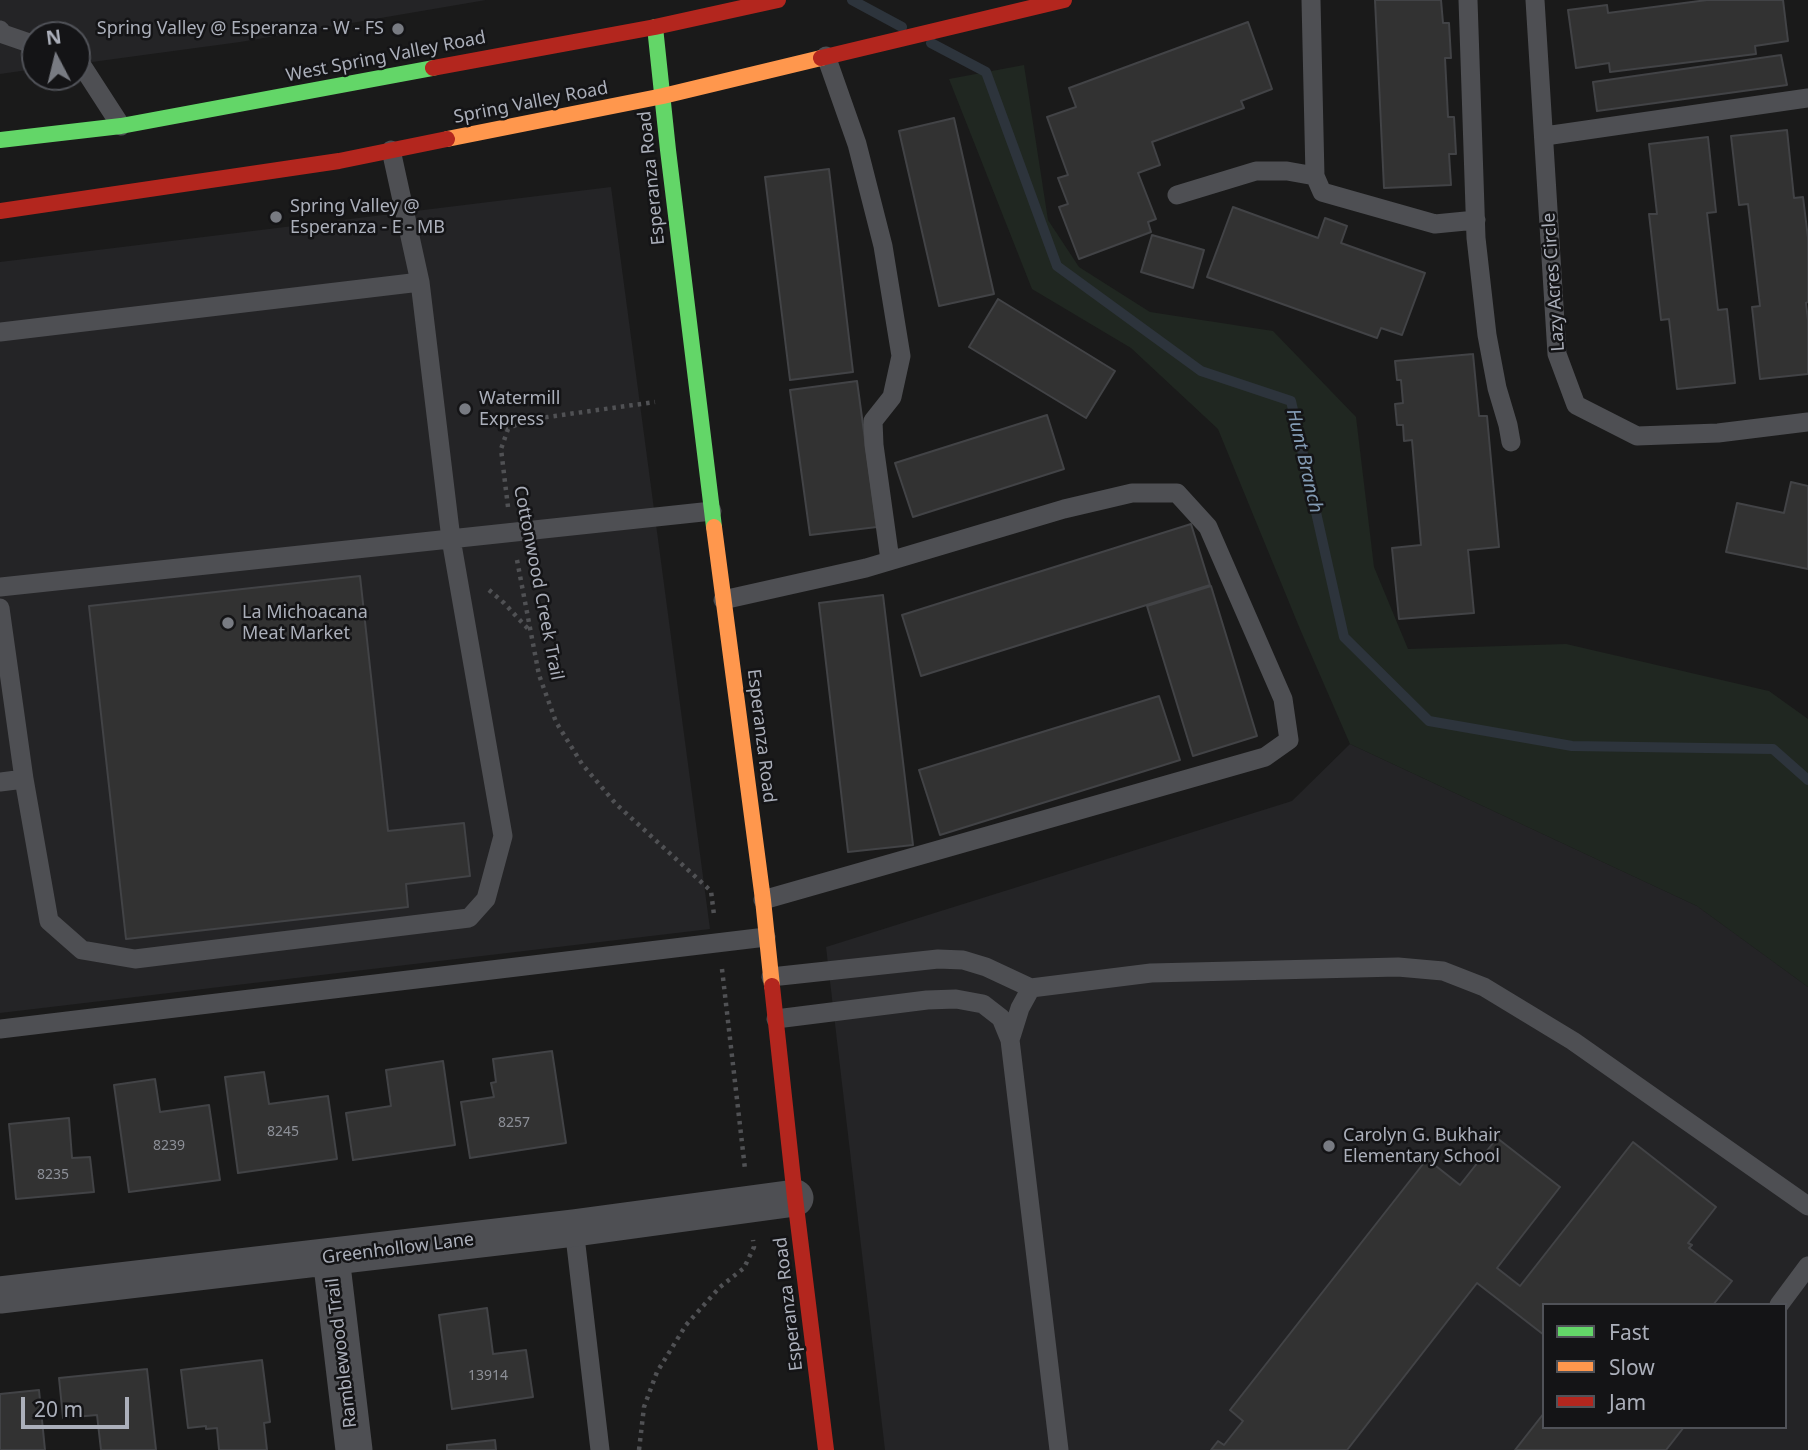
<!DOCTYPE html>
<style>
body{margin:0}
#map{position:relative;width:1808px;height:1450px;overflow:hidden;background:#1a1a1a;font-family:"Noto Sans",sans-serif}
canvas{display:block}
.legend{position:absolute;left:1542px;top:1303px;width:245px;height:126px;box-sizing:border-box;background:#141416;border:2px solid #505258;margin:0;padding:9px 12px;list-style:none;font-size:21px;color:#abafba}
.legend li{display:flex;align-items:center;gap:14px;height:35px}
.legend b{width:35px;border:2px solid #505258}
.north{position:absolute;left:21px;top:21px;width:70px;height:70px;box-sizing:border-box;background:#141416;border:2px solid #505258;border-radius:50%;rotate:353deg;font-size:19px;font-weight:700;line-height:28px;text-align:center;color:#abafba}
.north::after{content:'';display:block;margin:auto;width:24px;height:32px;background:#787b82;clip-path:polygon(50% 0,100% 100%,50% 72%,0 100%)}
.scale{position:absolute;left:21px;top:1397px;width:108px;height:32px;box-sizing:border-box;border:4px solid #abafba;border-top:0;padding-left:9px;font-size:21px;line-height:24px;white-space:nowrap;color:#abafba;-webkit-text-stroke:5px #141416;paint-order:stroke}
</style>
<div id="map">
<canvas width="1808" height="1450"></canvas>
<ul class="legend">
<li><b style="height:9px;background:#63d668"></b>Fast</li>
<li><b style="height:9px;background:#ff974d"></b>Slow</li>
<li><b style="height:9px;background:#b3261e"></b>Jam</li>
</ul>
<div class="north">N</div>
<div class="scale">20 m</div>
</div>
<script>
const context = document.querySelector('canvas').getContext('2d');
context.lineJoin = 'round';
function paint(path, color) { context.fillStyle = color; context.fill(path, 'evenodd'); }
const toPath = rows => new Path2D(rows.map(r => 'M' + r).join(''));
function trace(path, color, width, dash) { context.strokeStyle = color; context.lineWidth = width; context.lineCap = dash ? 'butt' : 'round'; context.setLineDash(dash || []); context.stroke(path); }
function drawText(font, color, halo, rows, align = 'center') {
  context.font = font + ' "Noto Sans",sans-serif'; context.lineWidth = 5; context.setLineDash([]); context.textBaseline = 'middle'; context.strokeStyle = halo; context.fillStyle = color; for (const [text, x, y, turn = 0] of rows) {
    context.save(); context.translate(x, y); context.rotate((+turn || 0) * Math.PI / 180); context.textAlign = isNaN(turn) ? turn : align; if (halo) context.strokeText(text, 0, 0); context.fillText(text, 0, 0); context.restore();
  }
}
paint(toPath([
 [0,0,486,0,240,42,77,64,77,35,35,35,35,69,0,74],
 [611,187,710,929,0,1013,0,262],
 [1350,744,1697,906,1808,987,1808,1450,885,1450,826,947,1292,801],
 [1544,1305,1785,1305,1785,1427,1544,1427]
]), '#242426');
paint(toPath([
 [1024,65,1048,220,1079,267,1150,312,1273,331,1356,417,1374,567,1408,649,1566,644,1769,691,1808,719,1808,987,1697,906,1350,744,1300,629,1218,429,1131,348,1032,289,949,79]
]), '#202721');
trace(toPath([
 [852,0,902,27],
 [931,43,986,72,1057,266,1201,371,1291,401,1344,637,1429,721,1572,746,1773,749,1808,780]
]), '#2d343c', 10);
const building = toPath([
 [1375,0,1441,0,1443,23,1449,23,1451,58,1445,58,1448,117,1454,117,1456,154,1449,154,1451,185,1384,188,1375,0],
 [1707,0,1783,0,1788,41,1755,46,1756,54,1610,72,1609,63,1576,68,1568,10,1607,5,1608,13,1707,0],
 [1248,22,1272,89,1241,101,1244,108,1152,142,1160,165,1138,173,1156,219,1148,222,1151,232,1079,259,1059,207,1068,204,1058,178,1068,175,1047,117,1076,107,1069,88,1248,22],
 [1781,55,1787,85,1597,111,1593,82,1781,55],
 [954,118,994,294,939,306,899,131,954,118],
 [1787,130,1794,198,1803,197,1808,238,1808,302,1806,303,1808,320,1808,374,1760,379,1752,307,1760,306,1748,204,1739,205,1731,136,1787,130],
 [1708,137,1716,212,1707,213,1718,310,1727,309,1735,383,1677,389,1669,319,1661,320,1649,214,1657,214,1649,144,1708,137],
 [829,169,853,372,790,380,765,177,829,169],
 [1233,207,1318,238,1325,218,1347,226,1341,243,1425,273,1402,335,1381,328,1377,338,1207,277,1233,207],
 [1152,235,1204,250,1193,288,1141,272,1152,235],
 [998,299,1115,371,1086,418,969,347,998,299],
 [1473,354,1479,416,1487,416,1499,547,1468,550,1474,613,1399,619,1392,548,1421,545,1412,440,1404,441,1403,425,1397,425,1395,404,1403,403,1401,380,1397,380,1395,361,1473,354],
 [857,381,877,527,810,535,790,390,857,381],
 [1047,415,1064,469,913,517,895,463,1047,415],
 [1791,482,1808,486,1808,569,1726,552,1737,503,1784,513,1791,482],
 [1191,524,1210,585,921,676,902,615,1191,524],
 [360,576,388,831,464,823,470,876,406,884,408,907,126,939,89,606,360,576],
 [1211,586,1257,736,1193,756,1147,606,1211,586],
 [883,595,913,845,848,852,819,603,883,595],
 [1159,696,1180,760,940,835,919,770,1159,696],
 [552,1051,566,1143,470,1158,461,1102,494,1097,491,1083,496,1082,493,1059,552,1051],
 [443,1061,455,1145,353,1160,346,1113,391,1106,386,1070,443,1061],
 [264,1072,269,1104,328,1096,337,1159,238,1173,225,1077,264,1072],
 [155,1079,160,1112,209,1105,220,1180,129,1192,114,1085,155,1079],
 [69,1118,72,1158,90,1157,94,1192,16,1199,9,1124,69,1118],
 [1497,1138,1560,1187,1497,1268,1520,1286,1633,1142,1716,1207,1688,1243,1692,1245,1689,1248,1732,1281,1713,1305,1544,1305,1544,1335,1477,1283,1347,1450,1211,1450,1218,1441,1224,1445,1243,1421,1230,1410,1427,1159,1460,1185,1497,1138],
 [487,1308,493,1354,526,1350,533,1397,452,1409,439,1315,487,1308],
 [262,1360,270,1422,264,1423,267,1450,219,1450,217,1428,206,1429,206,1426,188,1428,181,1370,262,1360],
 [147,1369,156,1450,101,1450,97,1415,63,1418,59,1378,147,1369],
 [39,1390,45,1450,0,1450,0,1394,39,1390],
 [1544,1413,1544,1427,1684,1427,1666,1450,1515,1450,1544,1413],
 [495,1440,496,1450,447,1450,447,1445,495,1440]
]);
paint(building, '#323232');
trace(building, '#424346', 2);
trace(toPath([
 [508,507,501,449,508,429,526,420,655,402],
 [517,560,539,675,556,722,582,764,616,804,711,891,714,915],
 [489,590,504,603,530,631],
 [722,969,745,1169],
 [639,1450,644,1407,657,1372,686,1325,720,1287,744,1268,754,1247,753,1240]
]), '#505154', 4.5, [3.5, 5]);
trace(toPath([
 [1311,0,1315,176,1322,192,1435,224,1476,220],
 [1468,0,1476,238,1487,335,1497,388,1508,425,1511,442],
 [1535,0,1557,354,1576,405,1637,436,1718,433,1808,422],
 [0,30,3,34,35,45],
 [826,56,857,144,883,246,901,356,892,397,873,421,874,445,890,560],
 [77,58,121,126],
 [1545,136,1808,98],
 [1177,195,1256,171,1287,171,1315,176],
 [0,332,420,282,391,150],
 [0,587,712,511],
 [723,600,866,568,1064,509,1132,493,1177,493,1208,527,1283,699,1289,740,1265,757,763,900],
 [0,608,24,779,0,782],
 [24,779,49,921,82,950,135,959,469,918,486,899,503,836,451,539,420,282],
 [771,977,938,959,963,960,986,967,1031,988,1151,973,1398,967,1443,971,1484,987,1573,1041,1808,1206],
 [776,1019,927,1000,956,999,983,1004,1001,1018,1010,1040,1059,1450],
 [0,1029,766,937],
 [1010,1040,1020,1008,1031,988],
 [574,1228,600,1450],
 [1779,1305,1808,1266]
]), '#4e4f53', 19);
trace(toPath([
 [331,1257,354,1450],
 [0,1295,574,1228,795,1198]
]), '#4e4f53', 37);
trace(toPath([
 [655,27,668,150,714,527],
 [0,140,121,126,433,68]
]), '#63d668', 16);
trace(toPath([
 [447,139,663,96,821,58],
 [714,527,763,900,772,986]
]), '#ff974d', 16);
trace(toPath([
 [821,58,1064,0],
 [433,68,655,27,778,0],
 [0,211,339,161,447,139],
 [772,986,795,1198,826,1450]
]), '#b3261e', 16);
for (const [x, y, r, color] of [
 [398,29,7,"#787b82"],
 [276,217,7,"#787b82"],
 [465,409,7,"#787b82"],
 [228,623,7,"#787b82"],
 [1329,1146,7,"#787b82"]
]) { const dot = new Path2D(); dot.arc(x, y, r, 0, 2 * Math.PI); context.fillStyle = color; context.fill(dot); trace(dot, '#141416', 2.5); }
drawText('14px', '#8d9098', null, [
 ["8257",514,1123],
 ["8245",283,1132],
 ["8239",169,1146],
 ["8235",53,1175],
 ["13914",488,1376]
]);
drawText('18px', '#abafba', '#141416', [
 ["Spring Valley @ Esperanza - W - FS",384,29,"right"],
 ["Spring Valley @",290,207],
 ["Esperanza - E - MB",290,228],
 ["Watermill",479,399],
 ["Express",479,420],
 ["La Michoacana",242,613],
 ["Meat Market",242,634],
 ["Carolyn G. Bukhair",1343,1136],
 ["Elementary School",1343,1157]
], 'left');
drawText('18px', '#abafba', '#141416', [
 ["West Spring Valley Road",386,57,-11],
 ["Spring Valley Road",531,103,-11],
 ["Esperanza Road",652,178,-96],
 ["Lazy Acres Circle",1554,282,-94],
 ["Cottonwood Creek Trail",538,583,79],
 ["Esperanza Road",761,736,83],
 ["Greenhollow Lane",398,1249,-7],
 ["Esperanza Road",789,1304,-97],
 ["Ramblewood Trail",342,1353,-97]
]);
drawText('italic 19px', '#839bb4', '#141416', [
 ["Hunt Branch",1304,461,77]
]);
</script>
